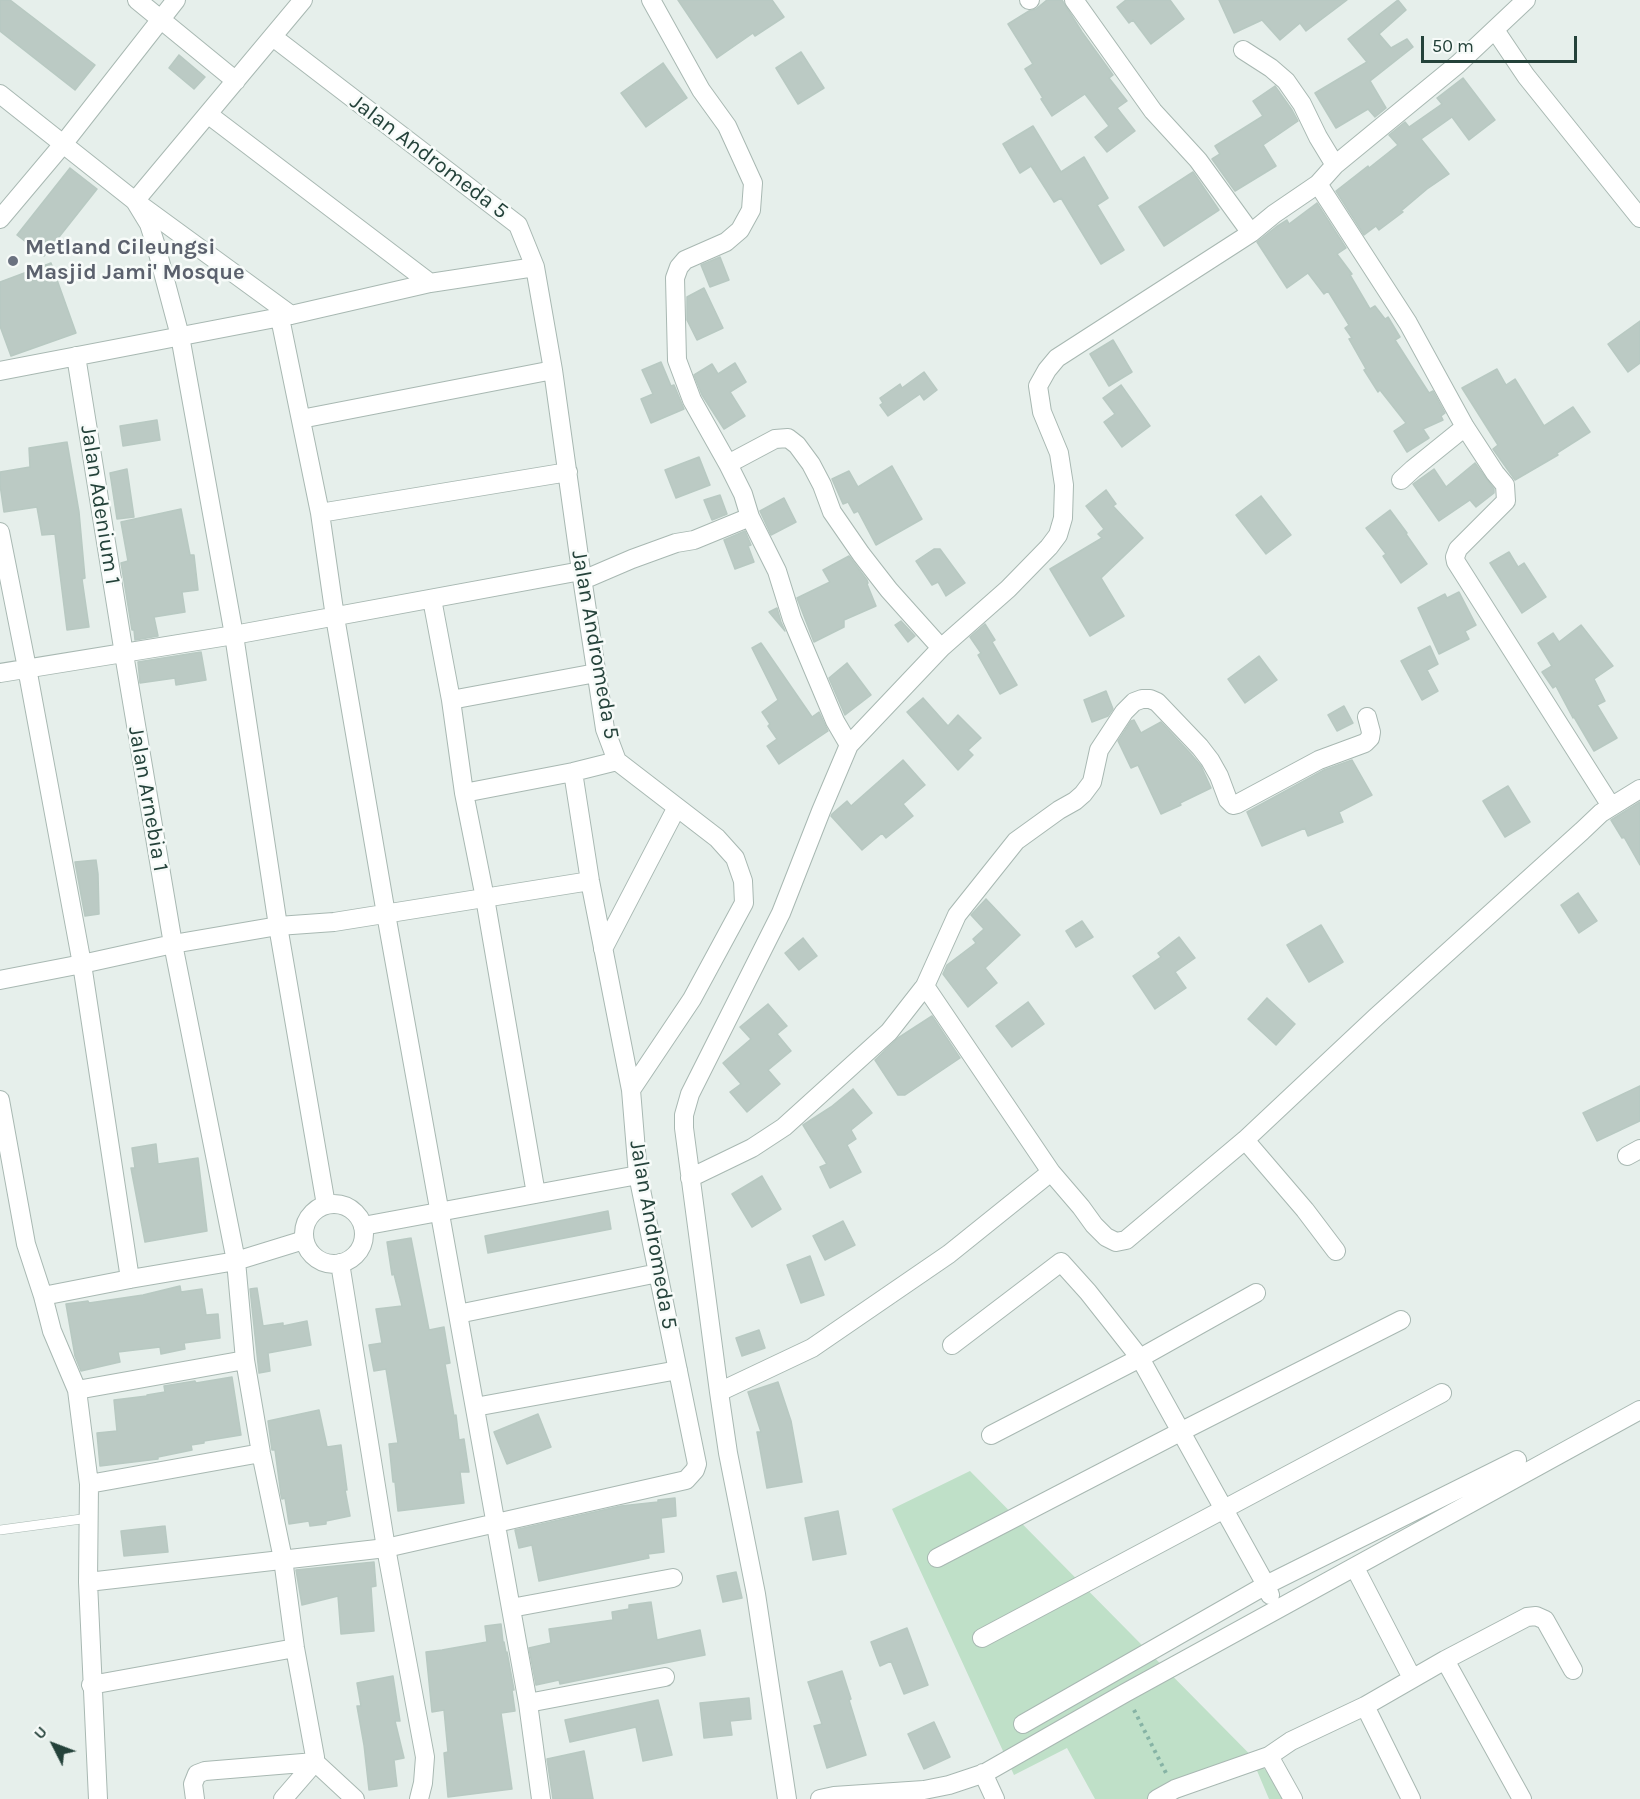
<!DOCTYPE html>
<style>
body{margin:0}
#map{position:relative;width:1640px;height:1799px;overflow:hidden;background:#e6efeb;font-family:Karla,sans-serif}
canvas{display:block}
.north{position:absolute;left:24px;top:1715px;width:60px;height:60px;-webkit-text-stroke:4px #f7fbf9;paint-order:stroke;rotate:312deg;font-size:16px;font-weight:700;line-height:24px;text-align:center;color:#24423a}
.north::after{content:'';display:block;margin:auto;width:21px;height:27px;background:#24423a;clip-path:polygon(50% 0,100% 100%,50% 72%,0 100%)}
.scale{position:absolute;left:1421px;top:36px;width:156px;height:27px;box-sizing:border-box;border:3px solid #24423a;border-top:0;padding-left:8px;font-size:18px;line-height:21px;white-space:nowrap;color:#24423a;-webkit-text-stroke:4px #f7fbf9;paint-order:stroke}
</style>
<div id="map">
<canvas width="1640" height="1799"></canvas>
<div class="north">U</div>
<div class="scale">50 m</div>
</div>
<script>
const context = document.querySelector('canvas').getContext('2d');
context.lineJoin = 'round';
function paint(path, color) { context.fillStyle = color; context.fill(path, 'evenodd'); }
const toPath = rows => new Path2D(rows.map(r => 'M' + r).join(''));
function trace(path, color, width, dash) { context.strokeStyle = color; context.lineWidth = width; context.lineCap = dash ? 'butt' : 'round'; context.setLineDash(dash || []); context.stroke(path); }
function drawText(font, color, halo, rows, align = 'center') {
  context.font = font + ' Karla,sans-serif'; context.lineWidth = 5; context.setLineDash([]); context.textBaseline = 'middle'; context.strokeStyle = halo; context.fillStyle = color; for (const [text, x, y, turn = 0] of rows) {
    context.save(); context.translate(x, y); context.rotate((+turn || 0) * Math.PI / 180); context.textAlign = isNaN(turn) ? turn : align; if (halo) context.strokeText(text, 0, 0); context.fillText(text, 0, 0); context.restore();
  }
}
paint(toPath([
 [970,1471,1294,1799,1269,1799,1255,1766,1228,1775,1177,1799,1095,1799,1067,1748,1014,1775,892,1509]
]), '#bfe0c8');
const building = toPath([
 [0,0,10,0,95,65,75,90,0,31,0,0],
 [678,0,772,0,784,17,755,36,753,33,717,58,678,0],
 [1047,0,1062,0,1082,32,1113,75,1109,78,1127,101,1117,108,1135,131,1107,152,1095,137,1109,126,1085,94,1052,116,1041,99,1043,98,1025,69,1033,64,1008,24,1029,11,1036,9,1047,0],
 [1126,0,1170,0,1184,19,1151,44,1133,20,1129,23,1117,7,1126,0],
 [1219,0,1347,0,1306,31,1300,23,1280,40,1262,20,1234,33,1219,0],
 [1398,0,1406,10,1379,34,1391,48,1407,39,1413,47,1370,81,1386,108,1375,117,1368,109,1336,128,1315,93,1367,62,1348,39,1398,0],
 [801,52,824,88,798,104,776,68,801,52],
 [179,55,205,77,194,89,169,68,179,55],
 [663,63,687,98,646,127,621,93,663,63],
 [1463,78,1495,120,1469,140,1452,117,1421,139,1449,174,1427,189,1401,211,1403,212,1379,230,1376,226,1364,235,1336,191,1368,166,1369,168,1398,145,1389,135,1405,122,1409,127,1442,104,1437,98,1463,78],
 [1275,86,1292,110,1298,121,1263,145,1276,166,1235,191,1212,159,1220,154,1215,146,1263,116,1253,101,1275,86],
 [1033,126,1061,172,1084,157,1108,198,1097,205,1124,250,1101,264,1061,198,1054,202,1031,166,1020,173,1003,144,1033,126],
 [70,168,97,189,44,256,17,235,70,168],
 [1193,172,1219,210,1164,246,1139,207,1193,172],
 [1317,203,1346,248,1337,254,1352,274,1350,275,1370,309,1375,306,1385,319,1388,317,1400,337,1395,340,1429,393,1433,391,1445,413,1441,416,1443,420,1423,429,1429,438,1407,452,1394,431,1406,423,1380,390,1378,392,1364,370,1366,369,1349,339,1352,338,1345,328,1349,325,1328,291,1324,294,1308,273,1287,288,1257,242,1276,227,1287,220,1289,224,1317,203],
 [720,257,729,280,710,287,701,265,720,257],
 [51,263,76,333,11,356,0,326,0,282,51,263],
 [704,288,723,328,697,340,687,320,687,297,704,288],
 [1640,321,1640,363,1628,372,1608,344,1640,321],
 [1113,340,1132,372,1109,386,1090,354,1113,340],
 [661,362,671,386,674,385,684,409,651,423,641,399,653,394,642,370,661,362],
 [735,363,746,382,730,392,745,416,724,429,702,395,694,375,712,364,718,374,735,363],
 [1497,369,1506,385,1515,379,1544,426,1573,407,1590,432,1557,453,1558,455,1515,480,1493,449,1498,445,1462,388,1497,369],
 [924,372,937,390,924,400,920,394,888,416,880,405,883,403,880,398,900,384,902,388,924,372],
 [1121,385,1150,426,1122,447,1104,422,1115,414,1103,398,1121,385],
 [157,420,160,440,123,446,120,426,157,420],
 [67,442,79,512,85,578,82,579,89,627,67,630,55,534,42,535,37,507,4,512,0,485,0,472,30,467,29,448,67,442],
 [699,457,710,485,676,498,665,470,699,457],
 [1475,463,1494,489,1494,493,1476,507,1470,500,1439,521,1413,484,1434,469,1446,487,1475,463],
 [892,466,922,519,876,545,858,511,854,513,848,502,843,504,832,479,849,471,858,487,892,466],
 [127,469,134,517,117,519,110,473,127,469],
 [1106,490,1116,504,1113,506,1143,538,1101,578,1124,616,1090,636,1050,569,1102,538,1098,534,1104,529,1086,506,1106,490],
 [720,495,727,514,712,520,704,500,720,495],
 [1261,496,1291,535,1266,554,1236,515,1261,496],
 [784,498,796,522,771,535,760,511,784,498],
 [181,509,190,555,194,555,198,590,182,592,185,612,154,617,158,636,135,640,134,630,132,630,121,563,128,561,121,522,181,509],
 [1390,510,1407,533,1406,534,1427,564,1401,583,1383,556,1386,554,1366,528,1390,510],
 [745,531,751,545,748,546,754,562,735,569,724,540,745,531],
 [934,549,940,549,965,583,946,596,938,582,932,585,916,561,934,549],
 [1509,552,1518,567,1524,563,1546,597,1522,613,1490,563,1509,552],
 [849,556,867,580,868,583,867,584,876,606,844,620,844,627,814,642,797,598,830,582,823,570,849,556],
 [1459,592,1476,625,1465,631,1469,639,1439,654,1418,608,1445,594,1447,598,1459,592],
 [777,608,781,622,785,631,769,612,777,608],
 [901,621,915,636,908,642,895,625,901,621],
 [985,624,995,640,992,642,1017,685,1000,694,978,655,981,653,970,637,985,624],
 [1581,625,1613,666,1594,679,1605,701,1597,705,1617,738,1594,751,1574,717,1573,718,1556,686,1553,688,1542,672,1552,666,1538,643,1553,633,1559,642,1581,625],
 [761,643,812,717,819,712,828,731,779,764,767,746,777,739,768,726,770,724,762,712,778,700,752,648,761,643],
 [1430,646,1438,664,1427,670,1438,691,1422,700,1401,661,1430,646],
 [201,652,206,680,176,685,175,678,140,683,138,662,201,652],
 [1259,656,1277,680,1245,703,1228,679,1259,656],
 [847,663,871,695,845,715,829,678,847,663],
 [1106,691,1113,709,1108,716,1092,722,1084,700,1106,691],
 [923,698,948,726,958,715,981,738,968,750,973,755,958,770,907,712,923,698],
 [1344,706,1353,723,1337,731,1328,715,1344,706],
 [1134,720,1141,733,1161,722,1191,754,1201,766,1211,788,1180,803,1181,805,1161,814,1138,765,1131,768,1118,741,1131,721,1134,720],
 [903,760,925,785,903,804,913,816,886,838,882,833,862,850,831,816,832,814,847,801,851,806,903,760],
 [1352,760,1372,795,1339,812,1343,822,1308,836,1305,828,1262,846,1247,812,1324,770,1352,760],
 [1508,786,1530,822,1505,837,1483,801,1508,786],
 [1640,802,1640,865,1624,837,1622,838,1611,820,1640,802],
 [96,860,98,874,99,914,85,916,75,862,96,860],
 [1578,893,1597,921,1579,933,1561,905,1578,893],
 [986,899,1020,935,985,968,997,983,968,1007,943,974,947,965,976,943,973,939,984,929,971,915,986,899],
 [1082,921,1093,937,1076,947,1066,931,1082,921],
 [1321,925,1343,962,1309,982,1287,945,1321,925],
 [1179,937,1195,958,1175,972,1186,988,1155,1009,1133,976,1161,957,1158,953,1179,937],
 [803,938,817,956,799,970,785,953,803,938],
 [1267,998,1295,1024,1276,1045,1248,1019,1267,998],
 [1028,1002,1044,1024,1012,1047,996,1026,1028,1002],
 [768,1004,787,1026,777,1034,791,1051,768,1070,780,1084,747,1112,730,1092,741,1084,723,1063,751,1039,740,1027,768,1004],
 [932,1016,960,1058,905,1095,898,1095,875,1060,898,1038,932,1016],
 [1640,1086,1640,1121,1597,1141,1583,1113,1640,1086],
 [853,1089,872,1113,851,1130,856,1139,847,1145,861,1172,830,1188,820,1167,827,1164,803,1125,831,1107,853,1089],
 [156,1144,158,1164,198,1158,207,1231,145,1242,131,1168,135,1168,132,1148,156,1144],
 [762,1176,781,1209,752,1227,732,1194,762,1176],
 [608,1211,611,1229,488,1253,485,1236,608,1211],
 [843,1221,855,1245,825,1260,813,1236,843,1221],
 [411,1238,429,1330,444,1327,450,1363,445,1364,454,1416,456,1415,459,1440,464,1439,469,1472,460,1472,464,1503,398,1511,395,1482,393,1482,389,1444,398,1443,386,1369,374,1371,369,1345,382,1343,376,1309,402,1306,394,1274,392,1275,387,1242,411,1238],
 [810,1256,824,1295,801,1303,787,1265,810,1256],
 [180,1286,181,1292,202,1289,206,1315,218,1314,220,1338,184,1343,185,1349,161,1354,160,1347,118,1352,120,1362,81,1371,75,1356,66,1304,88,1301,89,1303,143,1295,180,1286],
 [257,1288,263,1326,283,1323,283,1326,307,1321,311,1345,268,1353,270,1371,259,1373,250,1289,257,1288],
 [759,1330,765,1348,742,1356,736,1338,759,1330],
 [232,1377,241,1435,204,1441,204,1443,191,1445,192,1450,158,1457,158,1459,100,1466,97,1433,117,1431,114,1400,147,1396,147,1395,165,1392,164,1386,195,1381,196,1383,232,1377],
 [778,1382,791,1421,802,1482,767,1488,757,1432,761,1432,748,1392,778,1382],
 [319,1410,327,1447,341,1445,347,1490,345,1490,350,1516,326,1521,326,1524,310,1526,309,1521,289,1524,285,1498,282,1499,281,1495,275,1450,272,1450,268,1421,319,1410],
 [538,1414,551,1447,507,1464,494,1432,538,1414],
 [675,1498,676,1516,661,1518,664,1552,648,1554,649,1558,539,1581,532,1545,519,1548,515,1530,621,1506,658,1502,658,1500,675,1498],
 [838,1511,846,1554,813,1560,805,1518,838,1511],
 [165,1526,168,1552,124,1556,121,1531,165,1526],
 [374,1562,376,1586,371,1587,374,1631,341,1634,338,1596,302,1605,296,1570,374,1562],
 [736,1572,742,1598,723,1602,717,1576,736,1572],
 [651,1602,657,1640,700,1630,705,1655,560,1684,559,1680,536,1685,529,1648,551,1643,549,1629,613,1620,612,1612,629,1609,629,1605,651,1602],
 [501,1624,503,1642,504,1642,506,1653,507,1652,514,1690,512,1690,515,1711,501,1713,512,1789,448,1797,444,1753,448,1752,444,1710,432,1712,426,1652,442,1650,487,1642,485,1626,501,1624],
 [907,1628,928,1685,904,1694,891,1661,880,1666,871,1642,907,1628],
 [842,1671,851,1699,849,1700,866,1755,827,1768,814,1726,822,1724,808,1682,842,1671],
 [393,1676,400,1721,395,1721,404,1758,394,1760,397,1786,369,1790,364,1745,357,1706,361,1706,357,1683,393,1676],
 [749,1698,751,1719,730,1721,732,1735,704,1738,700,1703,749,1698],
 [658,1700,672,1755,643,1761,636,1727,570,1742,565,1720,658,1700],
 [934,1722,950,1757,924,1769,908,1734,934,1722],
 [584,1751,593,1799,553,1799,547,1759,584,1751]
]);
paint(building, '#bbcac4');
trace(building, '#b8c9c2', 1.5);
const service = toPath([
 [0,1530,89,1518]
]);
const minor = toPath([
 [137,0,236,81],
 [651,0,701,90,727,126,753,183,751,210,740,230,726,242,685,260,679,267,675,278,677,360,692,400,728,464],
 [1029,0,1030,0],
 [1074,0,1153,111,1198,160,1251,233],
 [1495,30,1526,76,1640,218],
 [273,37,518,225,535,267,553,370,581,571,605,729,617,761,717,838,735,858,743,881,744,903,692,999,631,1090],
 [1243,50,1271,68,1286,81,1302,104,1318,137,1335,165],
 [209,115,430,283],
 [1318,184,1408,323,1465,427,1495,473,1505,485,1506,501,1458,549,1455,557,1456,562,1611,806],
 [0,219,64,143,176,0],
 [291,315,135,201,303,0],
 [280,318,320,513,335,617,386,914,528,1703,541,1799],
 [76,356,124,654,173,944,236,1261,245,1360,261,1453,283,1559,295,1648,315,1757,315,1762,283,1799],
 [0,371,291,315,430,283,535,267],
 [301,419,553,370],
 [1401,480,1413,469,1465,427],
 [320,513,568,472],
 [0,532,27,668,82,964,130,1279],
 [583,580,632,559,676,543,694,540,750,517],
 [432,599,451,700,464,793,485,898,536,1194],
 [0,673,234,635,581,571],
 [451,700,596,673],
 [849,745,835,721,792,619,777,571,750,517,743,494,728,464,775,439,788,438,797,445,811,464,822,485,832,512,861,554,889,590,941,648],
 [464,793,573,772,617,761],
 [603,949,677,807],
 [0,980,82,964,173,944,278,926,334,922,590,881],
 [925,986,1051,1172,1081,1207,1094,1225,1106,1237,1116,1242,1126,1240,1245,1140,1376,1017,1582,831,1601,813,1640,789],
 [0,1100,26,1244,43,1296,52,1331,77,1390,89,1484,88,1582,98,1799],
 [1245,1140,1305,1210,1336,1251],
 [1627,1156,1640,1149],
 [690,1178,752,1148,784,1127,889,1032,925,986,957,915,1016,841,1059,810,1075,801,1083,794,1092,782,1099,750,1124,712,1134,702,1142,699,1150,699,1157,702,1200,747,1210,760,1219,776,1228,800,1233,805,1237,804,1319,760,1365,743,1370,738,1371,732,1367,717],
 [363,1226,638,1175],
 [43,1296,130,1279,236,1261,304,1240],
 [458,1314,658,1273],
 [952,1345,1061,1262,1088,1292,1140,1358,1266,1585,1270,1595],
 [77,1390,245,1360],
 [719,1392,812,1348,949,1254,1051,1172],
 [475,1407,678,1370],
 [991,1435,1140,1358,1256,1293],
 [89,1484,261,1453],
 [937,1558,1180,1432,1401,1320],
 [1355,1568,1412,1678],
 [88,1582,386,1548,686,1480,695,1470,697,1464,638,1175,631,1090,590,881,573,772],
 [511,1608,673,1578],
 [982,1638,1442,1393],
 [1445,1660,1522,1799],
 [91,1685,295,1648],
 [528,1703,665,1677],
 [1365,1706,1411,1799],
 [1023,1724,1266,1585,1517,1460],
 [1269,1756,1291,1741,1365,1706,1445,1660,1527,1617,1536,1616,1545,1620,1573,1670],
 [983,1773,995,1799],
 [195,1799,193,1784,197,1774,205,1771,315,1762,355,1799],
 [787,1799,756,1594,728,1453,719,1392,684,1128,684,1115,690,1094,781,913,821,811,849,745,941,648,1008,589,1049,547,1058,535,1063,518,1064,485,1059,453,1042,412,1038,386,1047,370,1057,358,1251,233,1274,214,1318,184,1335,165,1458,64,1526,0],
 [820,1799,834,1796,924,1790,949,1785,985,1773,1125,1693,1640,1410],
 [1157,1799,1175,1789,1269,1756,1293,1799]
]);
const tertiary = toPath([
 [0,94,135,201,149,224,156,246,180,336,234,635,278,926,326,1205],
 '304 1234a30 30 0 1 1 60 0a30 30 0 1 1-60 0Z',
 [340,1263,386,1548,425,1757,423,1783,419,1799]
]);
trace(service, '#a8b8b2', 10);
trace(minor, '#a8b8b2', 20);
trace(tertiary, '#a8b8b2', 20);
trace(toPath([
 [1134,1710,1166,1773]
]), '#86b3a5', 4, [3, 4.5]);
trace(service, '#fff', 9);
trace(minor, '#fff', 18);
trace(tertiary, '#fff', 18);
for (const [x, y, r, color] of [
 [13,261,6,"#6b7280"]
]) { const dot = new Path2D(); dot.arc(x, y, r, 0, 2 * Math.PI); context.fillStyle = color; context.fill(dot); trace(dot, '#f7fbf9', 2); }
drawText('22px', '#24423a', '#f7fbf9', [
 ["Jalan Andromeda 5",429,157,37],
 ["Jalan Adenium 1",100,505,81],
 ["Jalan Andromeda 5",595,645,80],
 ["Jalan Arnebia 1",148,799,80],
 ["Jalan Andromeda 5",653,1235,80]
]);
drawText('bold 22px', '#5b616d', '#f7fbf9', [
 ["Metland Cileungsi",25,248],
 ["Masjid Jami' Mosque",25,273]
], 'left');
</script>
